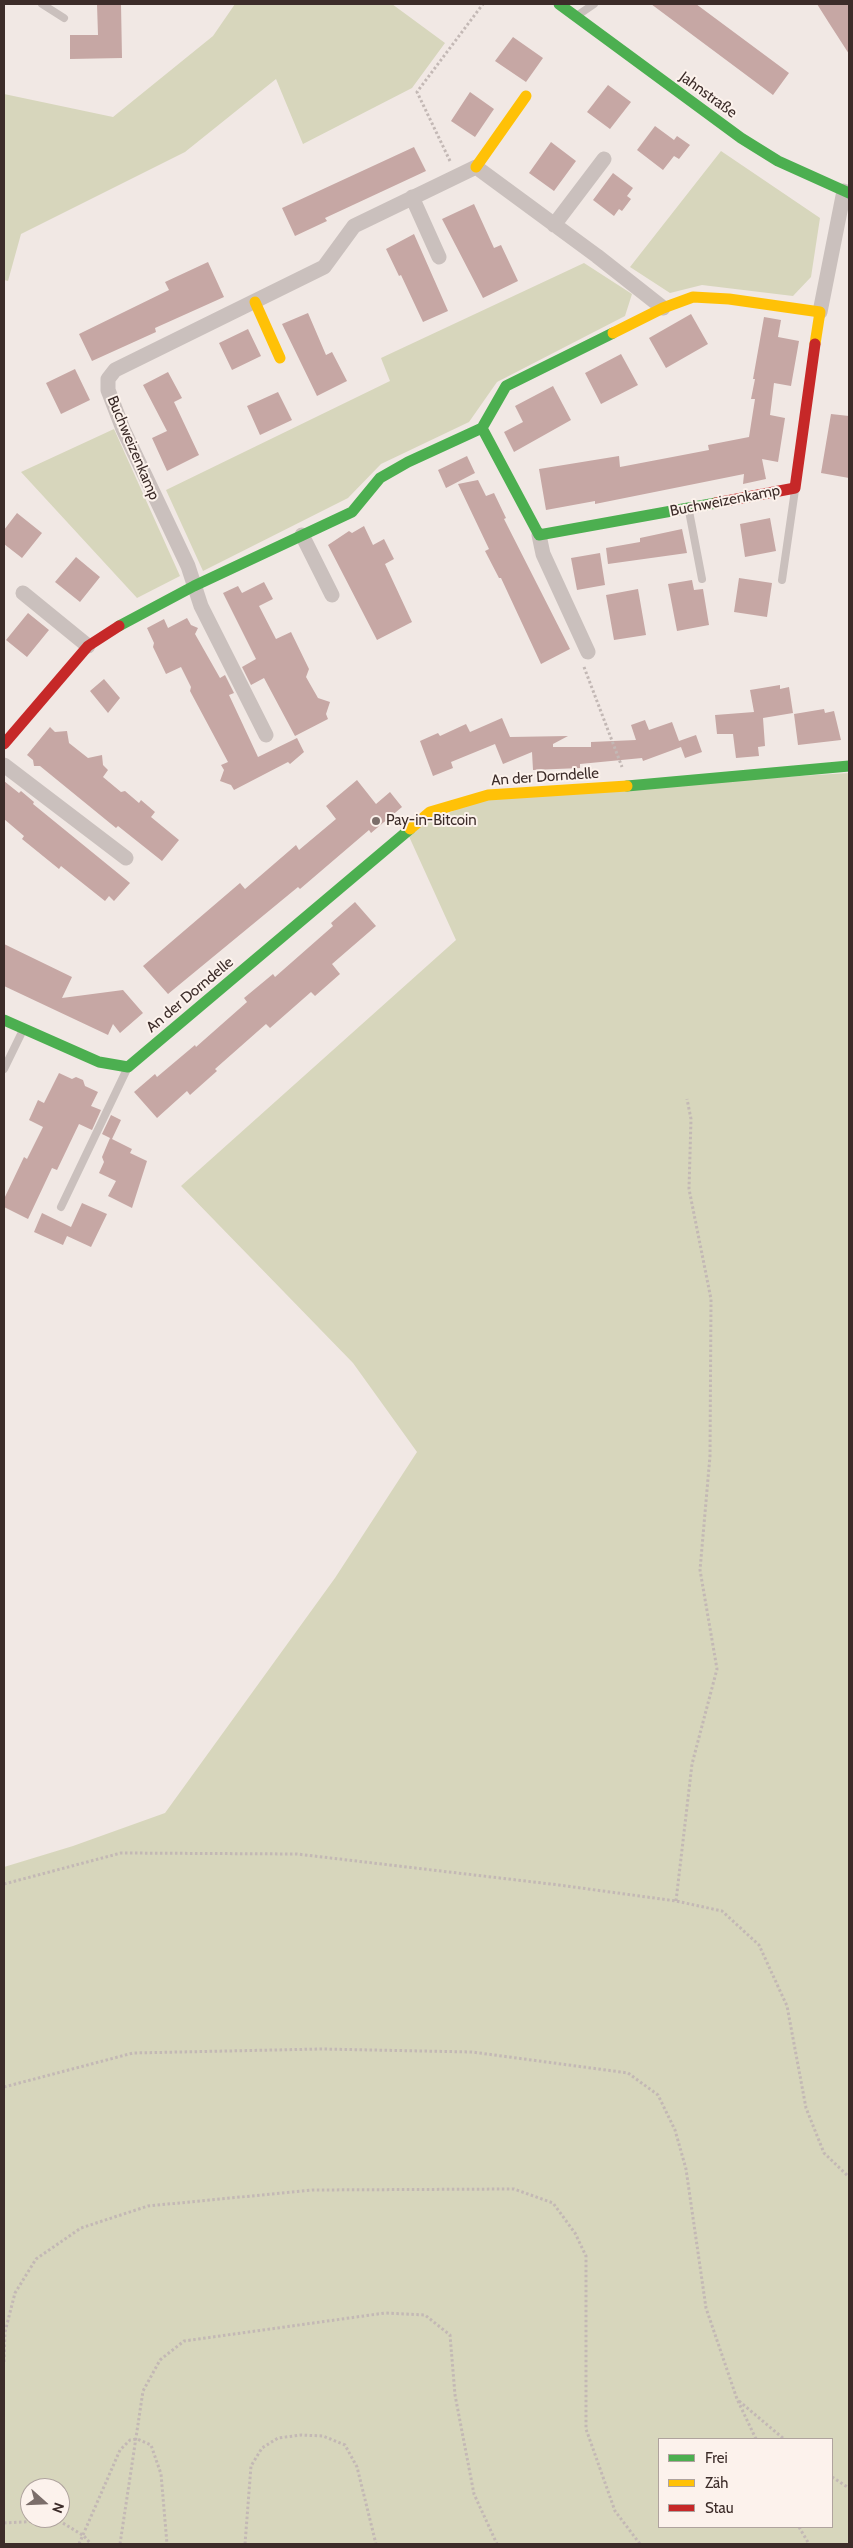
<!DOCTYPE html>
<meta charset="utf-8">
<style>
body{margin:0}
#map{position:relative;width:853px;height:2548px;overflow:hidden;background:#f1e8e4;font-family:Cabin,sans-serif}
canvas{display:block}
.frame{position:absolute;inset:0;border:5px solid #3c2c29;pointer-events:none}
.legend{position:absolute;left:658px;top:2438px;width:175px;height:90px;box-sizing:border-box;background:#fcf2ec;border:1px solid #afa39e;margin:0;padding:6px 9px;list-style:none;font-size:15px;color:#3c2c29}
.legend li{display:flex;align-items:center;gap:10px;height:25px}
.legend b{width:25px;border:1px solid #afa39e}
.north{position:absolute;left:20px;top:2478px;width:50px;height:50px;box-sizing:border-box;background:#fcf2ec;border:1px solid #afa39e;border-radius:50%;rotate:110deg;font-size:14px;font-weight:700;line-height:20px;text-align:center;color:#3c2c29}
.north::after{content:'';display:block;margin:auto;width:18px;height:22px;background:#7b6e6a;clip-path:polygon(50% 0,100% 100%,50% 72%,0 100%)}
</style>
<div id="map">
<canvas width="853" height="2548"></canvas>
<div class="frame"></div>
<ul class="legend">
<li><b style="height:6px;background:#4caf50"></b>Frei</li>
<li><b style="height:6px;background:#ffc107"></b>Zäh</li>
<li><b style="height:6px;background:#c62828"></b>Stau</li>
</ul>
<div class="north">N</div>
</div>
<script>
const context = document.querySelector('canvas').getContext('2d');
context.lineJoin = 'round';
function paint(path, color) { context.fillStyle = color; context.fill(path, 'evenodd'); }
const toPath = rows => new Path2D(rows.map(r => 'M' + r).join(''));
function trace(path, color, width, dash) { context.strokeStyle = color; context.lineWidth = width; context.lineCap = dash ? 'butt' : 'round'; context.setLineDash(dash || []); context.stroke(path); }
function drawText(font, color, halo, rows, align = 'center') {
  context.font = font + ' Cabin,sans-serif'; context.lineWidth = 4; context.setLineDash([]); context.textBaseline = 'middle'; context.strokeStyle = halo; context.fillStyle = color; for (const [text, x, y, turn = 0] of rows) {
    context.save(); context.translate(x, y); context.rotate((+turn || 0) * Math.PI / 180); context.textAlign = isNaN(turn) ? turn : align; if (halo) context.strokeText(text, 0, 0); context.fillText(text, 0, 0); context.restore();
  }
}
paint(toPath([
 [235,4,392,4,445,43,412,88,303,144,276,79,185,152,21,234,8,281,4,280,4,94,113,117,213,36],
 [721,151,820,218,811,277,793,296,702,285,670,293,630,267],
 [584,263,632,294,625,316,497,382,469,422,381,464,348,498,203,571,166,490,390,381,381,358],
 [114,429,180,576,137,598,21,472],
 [849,773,849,2544,4,2544,4,1867,73,1846,165,1813,335,1578,417,1452,353,1363,181,1186,456,940,407,832,488,795],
 [659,2439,832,2439,832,2527,659,2527],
 [30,2488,60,2488,60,2518,30,2518]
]), '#d7d6bc');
paint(toPath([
 [97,4,121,4,122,58,70,59,70,35,98,35],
 [651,4,696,4,789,73,773,95],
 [817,4,849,4,849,54,829,23],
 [513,37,543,58,526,82,495,61],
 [608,85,631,102,610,129,587,112],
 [470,92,494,109,475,137,451,121],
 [655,126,674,140,677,136,690,145,679,159,674,156,663,170,637,150],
 [551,142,576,161,554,191,529,173],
 [414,147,426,171,325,218,327,221,295,236,282,208],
 [613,173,633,188,627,196,631,199,622,211,619,209,614,216,593,200],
 [474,204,494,248,501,245,518,281,483,298,442,219],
 [414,234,448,311,423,322,401,275,399,276,386,249],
 [208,262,224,297,155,328,156,332,92,361,79,334,169,290,165,282],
 [308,313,326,355,332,352,347,381,317,396,282,324],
 [691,314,708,344,666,368,649,338],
 [764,317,781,320,778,337,799,341,791,386,774,383,770,415,785,418,778,462,762,459,766,479,743,484,744,474,595,504,595,501,546,510,539,469,619,456,620,467,709,450,708,445,749,437,755,399,751,399,755,379,753,379],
 [248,329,261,356,232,370,219,343],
 [621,354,638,385,601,404,585,373],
 [75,369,90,400,61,414,46,383],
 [168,372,182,398,174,402,199,455,167,471,152,438,167,431,143,385],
 [553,386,571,420,514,452,504,432,523,422,515,406],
 [278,392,292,420,260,435,247,406],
 [831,414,849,416,849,478,821,473],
 [467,456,475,473,446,488,438,470],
 [478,480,486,496,494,493,506,518,504,519,570,649,541,664,501,578,499,578,485,551,489,549,458,484],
 [17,513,42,533,22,558,4,544,4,530],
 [770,518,776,551,745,557,740,524],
 [364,526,373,545,384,539,394,559,385,564,412,622,377,640,328,545,349,531,352,533],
 [682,529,687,553,608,564,606,548,640,542,640,538],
 [600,553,605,585,577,590,571,558],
 [76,557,100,577,80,602,55,582],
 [739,578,772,583,767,617,734,612],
 [692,580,694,590,703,589,709,625,677,631,668,584],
 [264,582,273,599,259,606,276,639,291,632,309,669,306,677,318,698,330,702,326,714,328,719,295,736,264,678,251,685,242,667,256,659,223,593,238,586,242,593],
 [638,589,646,635,614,640,606,595],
 [28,613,49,630,27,657,6,640],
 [187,618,191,625,198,628,195,634,220,678,225,675,234,693,229,695,258,757,297,738,304,752,290,764,288,762,234,790,231,785,220,781,224,770,221,765,228,762,190,691,191,687,181,667,166,674,153,647,154,643,147,628,164,619,168,628],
 [104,679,120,698,108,713,90,691],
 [780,685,780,689,789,687,793,713,763,718,765,746,758,747,759,756,736,758,733,734,717,734,715,715,754,712,750,690],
 [824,709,825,713,834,711,841,740,798,745,794,714],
 [502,718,510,737,568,736,553,744,553,747,591,747,591,742,636,740,631,725,645,720,649,730,672,722,679,741,696,735,702,752,685,758,681,747,643,761,642,758,580,764,580,768,533,770,532,752,503,764,495,744,451,762,453,768,433,776,420,741,438,733,440,736,466,724,470,732],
 [50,727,55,732,67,731,69,743,88,758,102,755,103,765,108,770,103,777,121,792,125,791,139,803,141,800,155,812,151,817,179,840,162,861,118,826,116,828,40,766,34,766,33,760,27,755],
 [357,780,376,804,390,792,402,807,371,833,369,830,300,889,298,887,168,994,143,966,240,883,245,889,296,845,299,850,336,819,326,806],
 [4,781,19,793,21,791,34,802,33,804,130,883,114,901,109,896,105,901,61,866,59,869,22,839,24,836,4,819],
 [355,902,376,926,332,964,340,974,315,996,311,992,270,1028,266,1024,215,1069,217,1071,190,1095,187,1091,157,1118,134,1092,155,1074,157,1077,195,1045,196,1047,247,1002,244,998,273,974,275,977,333,926,331,923],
 [4,944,72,977,62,998,123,990,143,1013,120,1033,113,1024,108,1035,4,986],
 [59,1073,72,1079,76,1077,83,1080,85,1086,98,1092,91,1106,101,1110,92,1130,79,1124,57,1170,52,1168,28,1219,4,1207,4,1199,24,1157,27,1159,43,1127,29,1120,38,1100,44,1103],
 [111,1115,121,1120,112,1139,102,1134],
 [110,1138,132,1149,130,1153,147,1161,132,1208,108,1196,116,1181,99,1173,104,1162,102,1157],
 [82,1203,107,1214,91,1247,67,1236,63,1245,34,1232,42,1213,71,1227]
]), '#c6a7a4');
trace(toPath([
 [450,161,417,92,483,4],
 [584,667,622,767],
 [4,1884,121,1853,297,1854,559,1885,676,1901,722,1911,759,1945,787,2006,806,2108,824,2153,849,2177],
 [676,1901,692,1764,717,1669,700,1570,710,1456,711,1299,689,1189,691,1119,687,1099],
 [4,2087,133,2053,321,2049,472,2052,628,2073,658,2095,675,2130,686,2169,706,2308,737,2399,756,2439],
 [4,2362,5,2332,15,2293,36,2259,81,2228,148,2206,313,2190,514,2189,553,2203,575,2233,586,2256,586,2429,615,2511,640,2544],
 [739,2401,784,2439],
 [832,2477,849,2488],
 [4,2523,58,2520,84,2536,91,2544],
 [799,2527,809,2544],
 [79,2544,120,2450,130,2440,137,2439,151,2445,161,2474,167,2544],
 [120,2544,143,2391,160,2360,184,2341,385,2313,425,2315,450,2335,455,2395,474,2494,497,2544],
 [245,2544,251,2466,262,2448,278,2438,301,2435,323,2436,345,2445,357,2467,376,2544]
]), '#c3b8b5', 3, [2.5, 2.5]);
trace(toPath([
 [42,4,64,18],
 [578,15,594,4],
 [689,511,702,579],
 [782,580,795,490],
 [4,1069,23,1030],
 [61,1207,127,1069]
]), '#cac0bd', 8);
trace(toPath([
 [412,197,439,257],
 [554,225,604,159],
 [820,312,844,191],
 [302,535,332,595],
 [539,535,543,554,588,652],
 [23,593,88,646],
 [266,735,201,606,188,566,123,429,108,390,108,379,115,370,324,267,354,226,476,167,597,256,663,308],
 [4,765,126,858]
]), '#cac0bd', 15);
trace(toPath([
 [559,4,741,138,778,161,849,193],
 [482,428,539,535,716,503],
 [119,626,194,586,352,512,380,478,408,462,482,428,506,386,613,333],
 [627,786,849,766],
 [4,1020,99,1062,128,1067,410,829]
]), '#4caf50', 11);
trace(toPath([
 [476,167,526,96],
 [255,302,280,358],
 [613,333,663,308,693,297,729,299,820,312,815,344],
 [410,829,430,812,488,795,627,786]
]), '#ffc107', 11);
trace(toPath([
 [716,503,795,488,815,344],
 [4,744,88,646,119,626]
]), '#c62828', 11);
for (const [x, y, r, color] of [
 [376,821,5,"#7b6e6a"]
]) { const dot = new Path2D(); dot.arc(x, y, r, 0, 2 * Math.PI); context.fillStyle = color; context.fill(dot); trace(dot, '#fcf2ec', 2); }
drawText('15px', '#3c2c29', '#fcf2ec', [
 ["Jahnstraße",708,95,36],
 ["Buchweizenkamp",133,448,67],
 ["Buchweizenkamp",725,501,-11],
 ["An der Dorndelle",545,777,-4],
 ["An der Dorndelle",190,995,-40]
]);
drawText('15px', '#3c2c29', '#fcf2ec', [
 ["Pay-in-Bitcoin",386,821]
], 'left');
</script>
